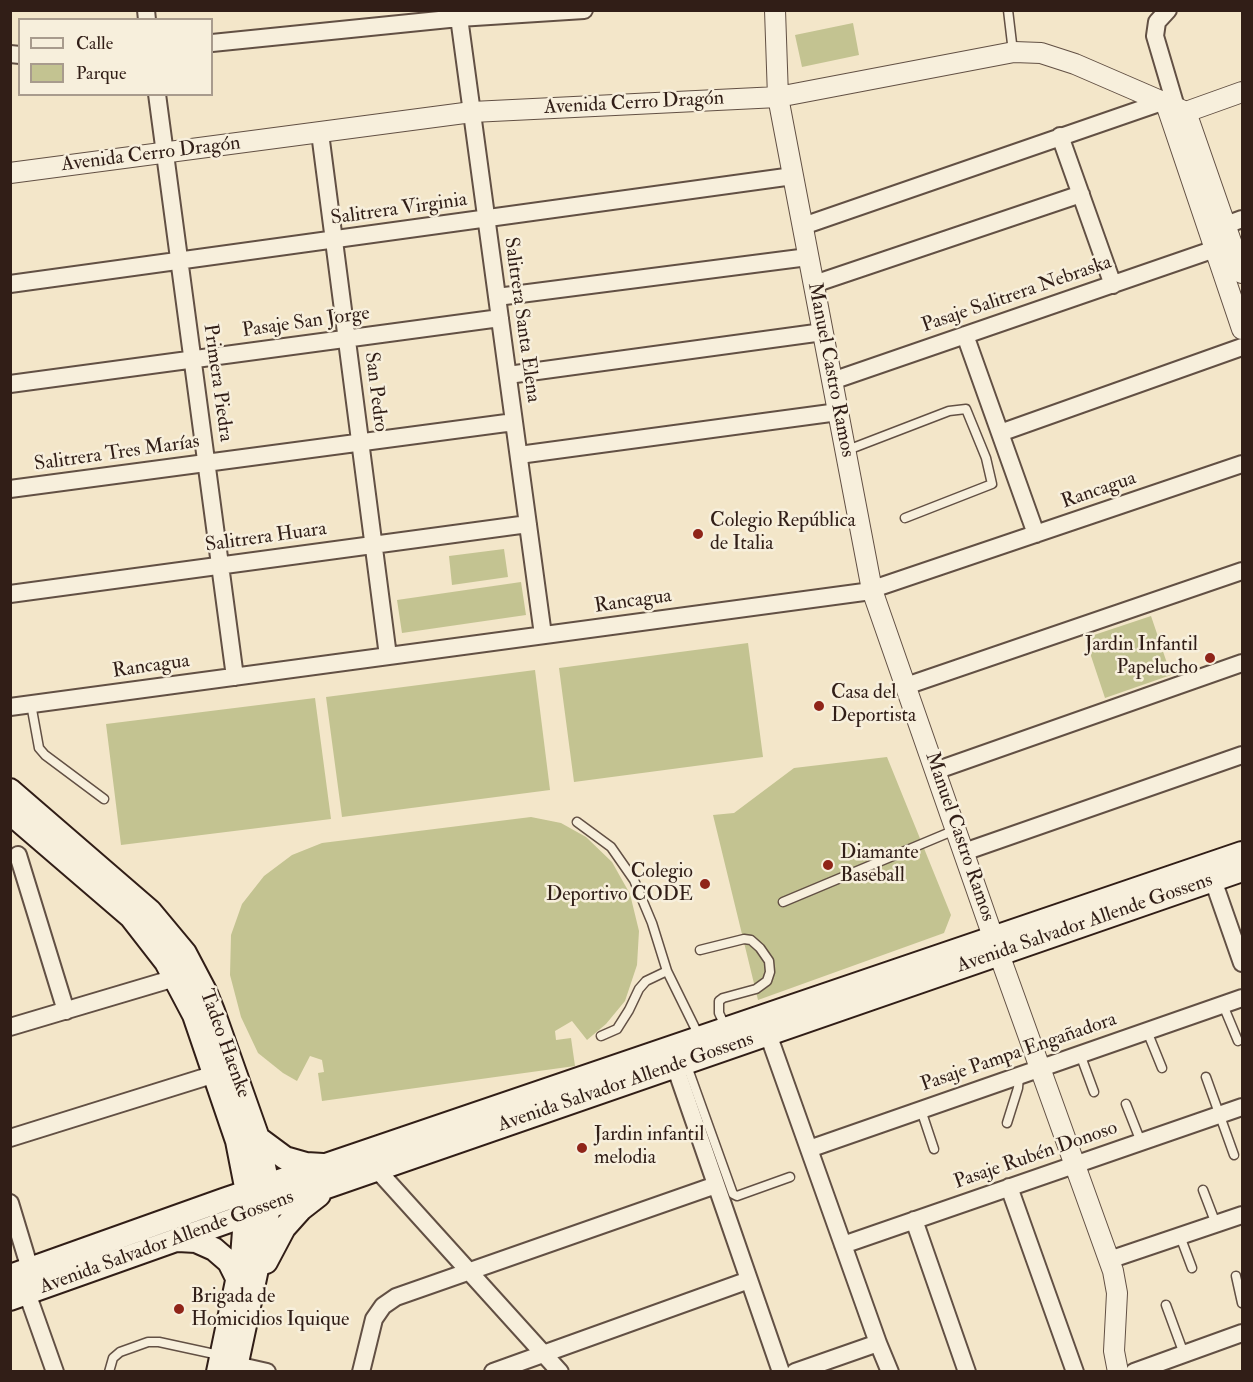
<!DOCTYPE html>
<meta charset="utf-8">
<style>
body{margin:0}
#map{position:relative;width:1253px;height:1382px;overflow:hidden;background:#f3e6c9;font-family:"IM FELL Double Pica",serif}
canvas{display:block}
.frame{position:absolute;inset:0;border:12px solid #311e17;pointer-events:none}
.legend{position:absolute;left:18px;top:18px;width:195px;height:78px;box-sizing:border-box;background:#f7efdc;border:2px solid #a89b8d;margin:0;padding:8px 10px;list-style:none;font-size:18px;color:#311e17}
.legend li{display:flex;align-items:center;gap:12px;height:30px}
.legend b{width:30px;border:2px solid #a89b8d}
</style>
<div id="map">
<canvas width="1253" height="1382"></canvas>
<div class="frame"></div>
<ul class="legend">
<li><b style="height:8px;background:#f7efdc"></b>Calle</li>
<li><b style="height:16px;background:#c3c391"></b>Parque</li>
</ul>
</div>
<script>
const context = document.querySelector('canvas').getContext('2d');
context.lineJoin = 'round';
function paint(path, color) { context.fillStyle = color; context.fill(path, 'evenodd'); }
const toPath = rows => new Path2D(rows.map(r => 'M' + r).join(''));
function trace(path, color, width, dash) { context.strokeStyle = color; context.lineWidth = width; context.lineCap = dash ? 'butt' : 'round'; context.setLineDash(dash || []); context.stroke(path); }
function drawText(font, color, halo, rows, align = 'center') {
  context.font = font + ' "IM FELL Double Pica",serif'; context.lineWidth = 5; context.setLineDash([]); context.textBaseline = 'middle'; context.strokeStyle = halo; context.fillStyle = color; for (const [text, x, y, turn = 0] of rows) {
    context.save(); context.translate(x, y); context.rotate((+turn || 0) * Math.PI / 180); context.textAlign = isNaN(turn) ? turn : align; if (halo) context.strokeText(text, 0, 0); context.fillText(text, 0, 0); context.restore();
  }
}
paint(toPath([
 [853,23,859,55,802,67,795,35],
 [504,549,508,577,452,585,449,556],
 [521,582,526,615,402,633,397,600],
 [1151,616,1171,675,1105,698,1085,638],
 [748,643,763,757,574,782,559,668],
 [535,670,550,790,342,817,326,697],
 [315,698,331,819,121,845,106,724],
 [887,757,951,915,944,933,758,1000,713,815,734,813,794,768],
 [531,817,561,823,586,837,612,862,630,894,639,931,637,965,625,1001,606,1024,587,1040,572,1021,555,1031,556,1040,571,1038,575,1066,322,1101,318,1073,324,1072,322,1060,310,1056,297,1081,283,1073,258,1053,241,1017,230,975,231,935,242,904,264,876,292,855,322,843]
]), '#c3c391');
const service = toPath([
 [1008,10,1013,52],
 [845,451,949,411,966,409,986,458,992,484,905,518],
 [31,704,39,748,45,755,104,799],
 [577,822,611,847,634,880,652,923,667,971,700,1038],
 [783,902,955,830],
 [700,950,744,939,751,940,760,948,769,961,770,972,767,981,756,989,723,998,719,1001,719,1013,726,1028],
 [1223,1005,1238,1041],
 [1147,1031,1162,1068],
 [601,1036,617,1029,629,1010,639,989,646,981,667,971],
 [1080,1054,1094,1092],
 [686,1063,733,1194,737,1196,790,1177],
 [1206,1077,1234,1155],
 [1126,1104,1141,1142],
 [921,1110,934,1149],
 [1007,1123,1018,1088,1019,1076],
 [1203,1190,1216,1224],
 [1180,1236,1192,1268],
 [1236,1276,1242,1303],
 [1166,1305,1184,1354],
 [109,1372,113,1358,120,1352,148,1342,159,1342,219,1355]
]);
const minor = toPath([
 [146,10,147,20],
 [458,10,543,635],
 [1168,10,1157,22,1155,36,1176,107],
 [212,43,459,18,584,10],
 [10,54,20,55],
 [157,94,235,677],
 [320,133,388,656],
 [1060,136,1113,285],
 [803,226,1165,101],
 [1215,229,1242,219],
 [10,284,793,176],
 [814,284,1081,194],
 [497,297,808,257],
 [965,335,1036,534],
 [508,375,823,332],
 [832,381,1215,249],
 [10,384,500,318],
 [1000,433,1242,347],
 [519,455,838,412],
 [10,489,514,422],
 [10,594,528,524],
 [906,686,1242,571],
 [10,707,864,592,1242,464],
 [935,771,1242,663],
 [964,852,1242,755],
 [18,855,66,1011],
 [1213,880,1242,963],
 [10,1027,185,975],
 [768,1034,878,1343,890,1372],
 [675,1066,781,1372],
 [10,1138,215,1074],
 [809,1149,1242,998],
 [371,1163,560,1372],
 [1009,1187,1075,1372],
 [10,1203,33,1279],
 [914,1220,967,1372],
 [843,1245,1242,1107],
 [1109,1260,1242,1215],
 [27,1293,55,1372],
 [236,1365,267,1372],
 [361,1372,374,1319,383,1306,396,1297,716,1185],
 [493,1372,749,1280],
 [795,1372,878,1343],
 [1134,1372,1242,1333]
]);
const tertiary = toPath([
 [775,10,778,97,872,590,999,954,1113,1271,1117,1293,1114,1351,1118,1372],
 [1165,101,1242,329],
 [1186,112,1242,273],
 [10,173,472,112,778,97,1014,52,1041,53,1075,64,1186,112,1242,92]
]);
const secondary = toPath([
 [10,790,150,911,185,953,205,991,213,1011,258,1138,268,1185,269,1207,261,1250,235,1372],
 [10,813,131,917,166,962,194,1015,237,1141,247,1192,242,1257,218,1372],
 [258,1138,285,1158,306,1164,323,1165],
 [178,1240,196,1241,214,1249,229,1262,238,1280],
 [266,1262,284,1228,301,1209,319,1195],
 [10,1276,223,1200,1242,853],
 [10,1299,269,1207,1242,870]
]);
trace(service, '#625044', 11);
trace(minor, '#625044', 20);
trace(tertiary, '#625044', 22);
trace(secondary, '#311e17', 26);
trace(service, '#f7efdc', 8);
trace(minor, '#f7efdc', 16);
trace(tertiary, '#f7efdc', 20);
trace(secondary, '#f7efdc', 22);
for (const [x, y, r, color] of [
 [698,534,6,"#8f2418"],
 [1210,658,6,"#8f2418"],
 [819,706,6,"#8f2418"],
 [828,865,6,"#8f2418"],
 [705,884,6,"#8f2418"],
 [582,1148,6,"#8f2418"],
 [179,1309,6,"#8f2418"]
]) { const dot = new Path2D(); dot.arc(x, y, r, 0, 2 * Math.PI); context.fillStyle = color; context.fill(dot); trace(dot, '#f7efdc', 2); }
drawText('20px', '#311e17', '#f7efdc', [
 ["Avenida Cerro Dragón",634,104,-3],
 ["Avenida Cerro Dragón",151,155,-7],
 ["Salitrera Virginia",399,210,-8],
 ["Pasaje Salitrera Nebraska",1017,295,-19],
 ["Salitrera Santa Elena",521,320,82],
 ["Pasaje San Jorge",306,323,-8],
 ["Manuel Castro Ramos",830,370,79],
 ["Primera Piedra",217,383,82],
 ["San Pedro",375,392,83],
 ["Salitrera Tres Marías",117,454,-8],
 ["Rancagua",1099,491,-19],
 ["Salitrera Huara",266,538,-8],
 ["Rancagua",633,602,-8],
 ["Rancagua",151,667,-8],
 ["Manuel Castro Ramos",959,837,71],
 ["Avenida Salvador Allende Gossens",1085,924,-19],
 ["Tadeo Haenke",224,1044,70],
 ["Pasaje Pampa Engañadora",1019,1053,-19],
 ["Avenida Salvador Allende Gossens",626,1083,-19],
 ["Pasaje Rubén Donoso",1036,1156,-19],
 ["Avenida Salvador Allende Gossens",167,1243,-20]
]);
drawText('20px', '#311e17', '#f7efdc', [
 ["Colegio República",710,522],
 ["de Italia",710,545],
 ["Jardin Infantil",1198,646,"right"],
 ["Papelucho",1198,669,"right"],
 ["Casa del",831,694],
 ["Deportista",831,717],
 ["Diamante",840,854],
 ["Baseball",840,877],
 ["Colegio",693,873,"right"],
 ["Deportivo CODE",693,896,"right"],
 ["Jardin infantil",594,1136],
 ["melodia",594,1159],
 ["Brigada de",191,1298],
 ["Homicidios Iquique",191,1321]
], 'left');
</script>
